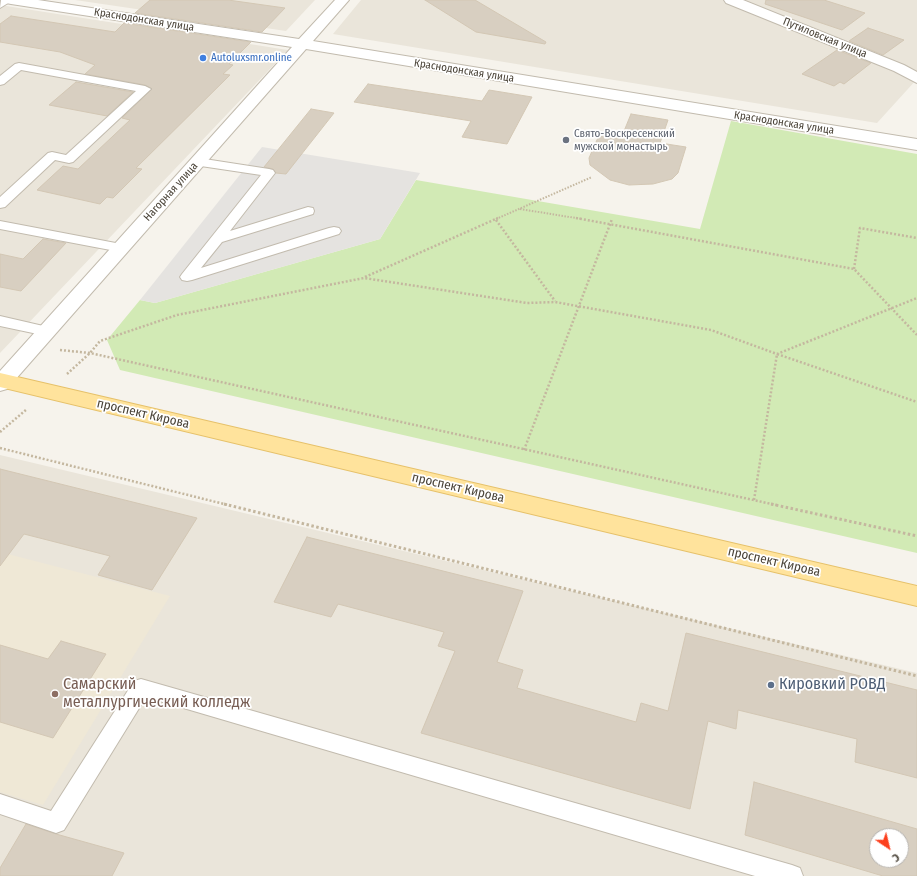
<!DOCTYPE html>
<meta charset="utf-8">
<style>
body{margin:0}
#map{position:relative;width:917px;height:876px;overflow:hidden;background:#f6f3ec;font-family:"Fira Sans Condensed",sans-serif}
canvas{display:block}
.north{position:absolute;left:869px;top:828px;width:40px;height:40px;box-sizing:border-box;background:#fff;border:1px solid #b7b4b0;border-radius:50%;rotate:145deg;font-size:11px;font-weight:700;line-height:16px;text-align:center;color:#4b4439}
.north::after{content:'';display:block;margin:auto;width:14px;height:18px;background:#fc3f1d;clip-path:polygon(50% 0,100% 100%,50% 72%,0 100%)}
</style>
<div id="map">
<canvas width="917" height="876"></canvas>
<div class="north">С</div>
</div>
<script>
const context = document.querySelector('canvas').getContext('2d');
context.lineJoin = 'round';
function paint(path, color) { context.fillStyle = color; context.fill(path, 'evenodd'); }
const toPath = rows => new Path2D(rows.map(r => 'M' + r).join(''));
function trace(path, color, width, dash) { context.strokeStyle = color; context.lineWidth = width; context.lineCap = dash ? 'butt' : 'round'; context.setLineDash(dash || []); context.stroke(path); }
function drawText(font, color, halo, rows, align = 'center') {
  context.font = font + ' "Fira Sans Condensed",sans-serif'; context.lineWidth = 3.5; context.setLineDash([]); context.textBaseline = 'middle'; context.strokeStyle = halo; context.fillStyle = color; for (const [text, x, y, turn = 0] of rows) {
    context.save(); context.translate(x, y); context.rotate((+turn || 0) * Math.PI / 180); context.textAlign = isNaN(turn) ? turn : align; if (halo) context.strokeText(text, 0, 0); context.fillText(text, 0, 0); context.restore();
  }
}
paint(toPath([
 [75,0,315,0,286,31],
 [361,0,917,0,917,79,877,123,333,34],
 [0,5,288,50,0,353],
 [0,455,917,673,917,876,0,876],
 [877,836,901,836,901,860,877,860]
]), '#eae5da');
paint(toPath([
 [0,552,170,596,43,805,0,792]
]), '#efe8d6');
paint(toPath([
 [731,121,917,154,917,553,120,370,107,340,140,300,155,303,380,239,416,180,700,229]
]), '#d2eab5');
paint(toPath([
 [262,147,420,173,380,239,155,303,140,300]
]), '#e5e3e0');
const building = toPath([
 [150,0,228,0,285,8,262,32,135,13,150,0],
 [425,0,475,0,546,42,545,44,476,32,425,0],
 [766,0,824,0,865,13,842,30,765,4,766,0],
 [11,16,115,32,124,23,251,42,229,64,233,65,223,74,230,75,136,168,142,169,113,198,107,197,100,204,37,190,63,166,78,169,130,120,122,118,152,89,145,85,85,74,95,65,60,52,0,42,0,24,11,16],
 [868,28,904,40,883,55,849,41,868,28],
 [837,50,871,63,844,84,840,82,834,86,802,74,837,50],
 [76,82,133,92,107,116,49,105,76,82],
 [368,84,482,101,489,90,532,97,507,144,462,137,471,121,354,102,368,84],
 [311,109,334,113,286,174,276,173,273,169,264,167,311,109],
 [631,114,668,120,660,143,686,147,678,173,672,179,653,184,629,185,610,180,590,165,589,158,600,133,622,136,631,114],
 [43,239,66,243,21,291,0,287,0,254,23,259,43,239],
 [0,469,197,518,152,590,98,575,110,556,24,534,0,566,0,469],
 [307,537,523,591,497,662,523,670,517,688,636,722,641,703,668,711,686,633,917,690,917,778,855,762,857,739,738,710,736,729,708,721,690,809,421,733,455,651,438,646,444,632,338,604,331,617,274,602,307,537],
 [61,641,106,654,53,738,0,722,0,645,48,659,61,641],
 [754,782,917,829,917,876,883,876,745,835,754,782],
 [877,836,901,836,901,860,877,860,877,836],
 [26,824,56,834,124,853,112,876,0,876,0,868,26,824]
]);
paint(building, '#d8cfc1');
trace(building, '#d3c7b4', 1);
const lane = toPath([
 [1,0,13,0,0,8,1,0],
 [19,63,145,86,151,89,73,162,69,163,55,160,5,207,0,208,0,197,48,153,52,152,66,155,136,91,21,70,4,84,0,85,0,76,15,64,19,63],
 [198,158,269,169,273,170,275,173,230,231,308,207,313,208,314,211,313,214,222,242,201,268,329,228,334,227,339,228,341,231,339,234,192,280,187,281,182,280,180,277,182,274,261,175,194,165,192,162,194,159,198,158],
 [0,221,121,244,126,245,128,248,126,251,121,252,0,229,0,221],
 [0,316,52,328,54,331,52,334,47,336,0,326,0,316],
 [141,679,792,865,800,868,803,876,755,876,146,697,64,830,56,833,0,814,0,794,51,811,134,681,141,679]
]);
const street = toPath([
 [4,0,38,0,299,39,335,0,349,0,313,41,917,139,917,150,306,49,7,389,0,391,0,371,292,47,11,4,6,3,4,0],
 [724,0,743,0,904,65,917,72,917,83,894,71,726,3,724,0]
]);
const primary = toPath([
 [0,373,917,586,917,606,0,387,0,373]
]);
trace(lane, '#c2bbae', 2);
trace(street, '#c2bbae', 2);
trace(primary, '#e6c16a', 2);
trace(toPath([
 [520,209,582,219],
 [496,219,592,177]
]), '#c4b79f', 2, [1.5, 1.5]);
trace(toPath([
 [576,218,854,269,917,335],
 [496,220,555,301],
 [854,269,860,228,917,238],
 [365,277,498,218],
 [60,350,90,353,776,505],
 [67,374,90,353,100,341,177,315,364,278,527,303,555,302,711,330,777,354,917,298],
 [0,432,27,409],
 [0,448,228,505],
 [524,450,612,219],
 [754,500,777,354,917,402]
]), '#c4b79f', 2.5, [2, 2]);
trace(toPath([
 [224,504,917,676],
 [771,504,917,536]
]), '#c4b79f', 3, [2.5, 2.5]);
paint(lane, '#fff');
paint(street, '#fff');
paint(primary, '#ffe39c');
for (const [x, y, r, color] of [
 [203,58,4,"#3f7fe0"],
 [566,140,4,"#6b7280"],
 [771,685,4,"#5c6f8a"],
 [55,694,4,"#8d6e63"]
]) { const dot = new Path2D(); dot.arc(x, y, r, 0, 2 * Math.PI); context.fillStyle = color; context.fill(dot); trace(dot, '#fff', 1.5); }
drawText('11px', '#4b4439', '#fff', [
 ["Краснодонская улица",144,20,9],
 ["Путиловская улица",825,38,22],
 ["Краснодонская улица",464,71,9],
 ["Краснодонская улица",784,123,9],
 ["Нагорная улица",171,192,-48]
]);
drawText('11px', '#366cbe', '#fff', [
 ["Autoluxsmr.online",211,58]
], 'left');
drawText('11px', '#5b616d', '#fff', [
 ["Свято-Воскресенский",574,134],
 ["мужской монастырь",574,147]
], 'left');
drawText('13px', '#4b4439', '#fff', [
 ["проспект Кирова",143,414,13],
 ["проспект Кирова",458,488,13],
 ["проспект Кирова",774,562,13]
]);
drawText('16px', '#785e54', '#fff', [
 ["Самарский",63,685],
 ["металлургический колледж",63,703]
], 'left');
drawText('16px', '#4e5e75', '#fff', [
 ["Кировкий РОВД",779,685]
], 'left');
</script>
